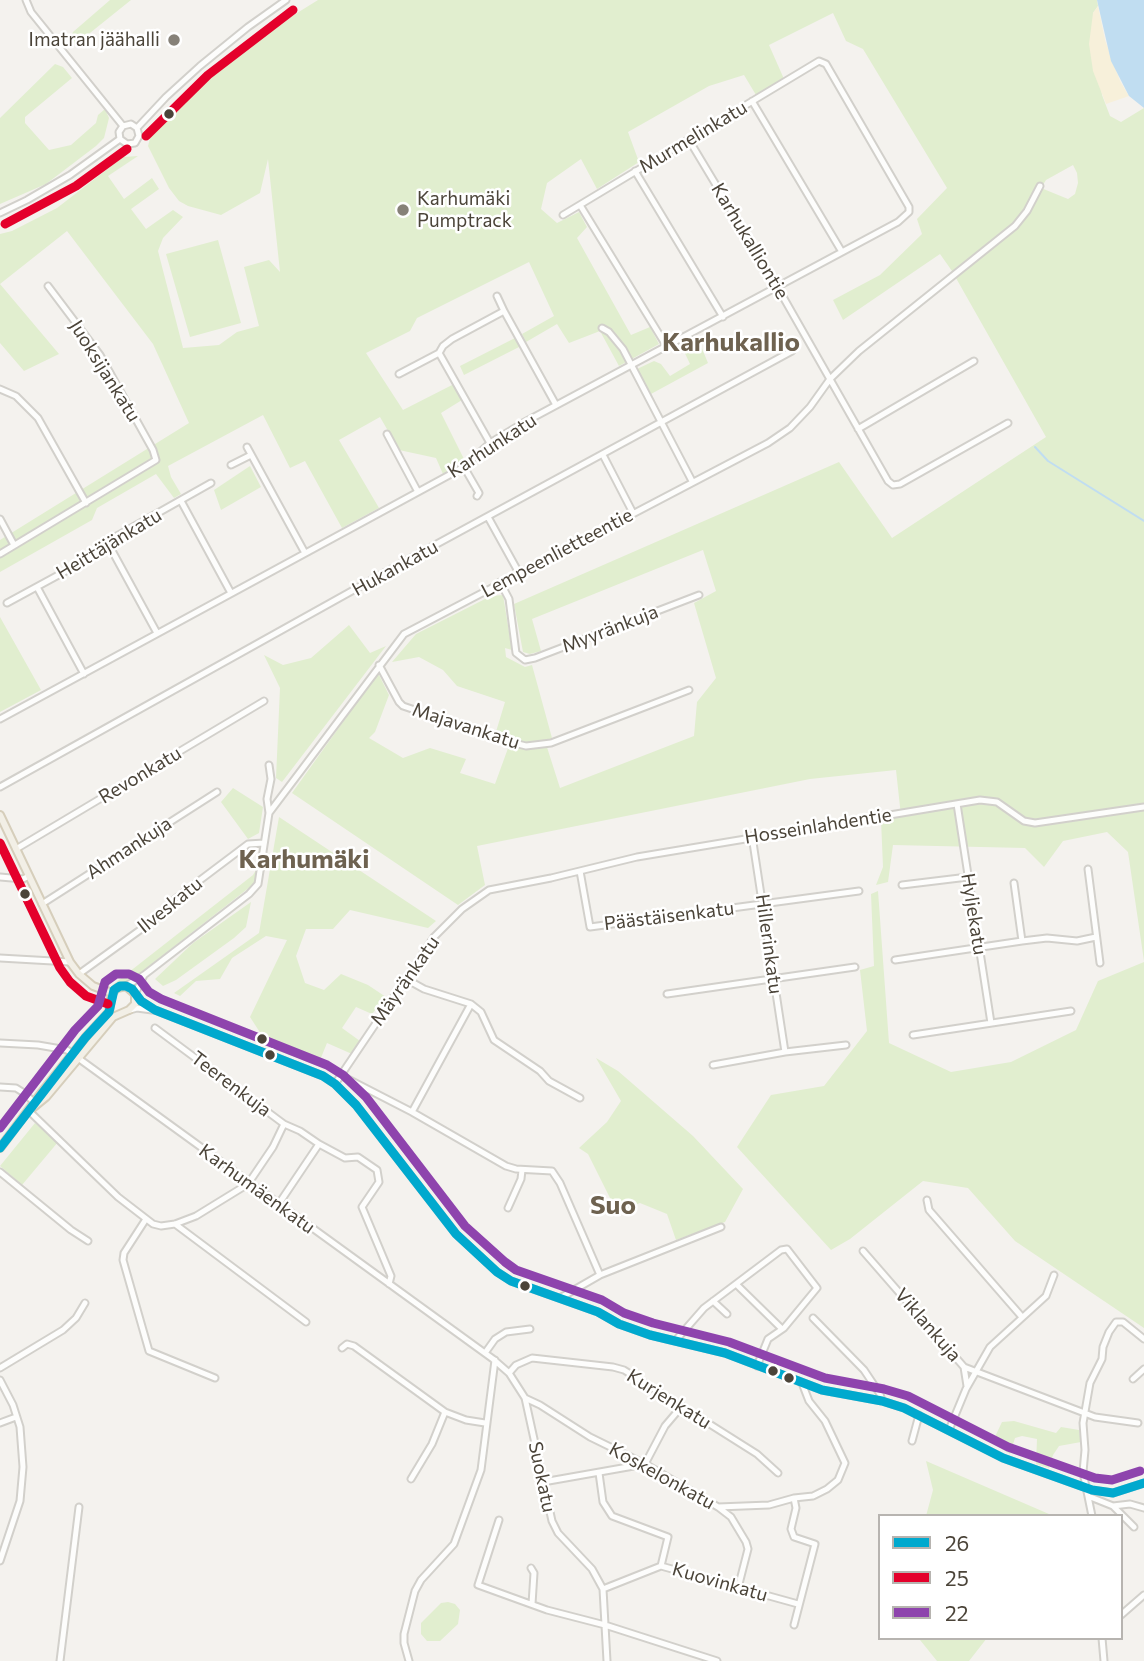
<!DOCTYPE html>
<meta charset="utf-8">
<style>
body{margin:0}
#map{position:relative;width:1144px;height:1661px;overflow:hidden;background:#f4f2ee;font-family:Commissioner,sans-serif}
canvas{display:block}
.legend{position:absolute;left:878px;top:1514px;width:245px;height:126px;box-sizing:border-box;background:#fff;border:2px solid #b7b4b0;margin:0;padding:9px 12px;list-style:none;font-size:21px;color:#4b4439}
.legend li{display:flex;align-items:center;gap:14px;height:35px}
.legend b{width:35px;border:2px solid #b7b4b0}
</style>
<div id="map">
<canvas width="1144" height="1661"></canvas>
<ul class="legend">
<li><b style="height:9px;background:#00a9ce"></b>26</li>
<li><b style="height:9px;background:#e4002b"></b>25</li>
<li><b style="height:9px;background:#8e44ad"></b>22</li>
</ul>
</div>
<script>
const context = document.querySelector('canvas').getContext('2d');
context.lineJoin = 'round';
function paint(path, color) { context.fillStyle = color; context.fill(path, 'evenodd'); }
const toPath = rows => new Path2D(rows.map(r => 'M' + r).join(''));
function trace(path, color, width, dash) { context.strokeStyle = color; context.lineWidth = width; context.lineCap = dash ? 'butt' : 'round'; context.setLineDash(dash || []); context.stroke(path); }
function drawText(font, color, halo, rows, align = 'center') {
  context.font = font + ' Commissioner,sans-serif'; context.lineWidth = 5; context.setLineDash([]); context.textBaseline = 'middle'; context.strokeStyle = halo; context.fillStyle = color; for (const [text, x, y, turn = 0] of rows) {
    context.save(); context.translate(x, y); context.rotate((+turn || 0) * Math.PI / 180); context.textAlign = isNaN(turn) ? turn : align; if (halo) context.strokeText(text, 0, 0); context.fillText(text, 0, 0); context.restore();
  }
}
paint(toPath([
 [110,0,131,0,75,45,70,39,73,32],
 [318,0,1097,0,1098,6,1093,13,1102,95,1110,116,1121,122,1144,108,1144,961,1128,852,1107,832,1063,841,1044,867,1025,848,893,845,888,882,876,885,883,867,881,820,901,816,896,770,810,779,477,846,485,885,458,905,292,793,378,673,389,695,375,732,369,738,403,758,430,748,466,759,460,773,495,784,511,740,495,735,505,702,457,686,443,670,419,657,392,662,416,634,491,596,503,595,512,650,505,648,506,657,525,667,532,665,552,738,545,741,560,788,694,736,697,702,716,678,694,603,716,591,703,550,532,619,541,651,530,654,523,652,514,604,839,462,892,538,1046,437,952,271,940,254,843,320,833,300,880,275,922,234,917,219,947,188,863,49,846,41,833,13,769,45,784,79,756,95,744,75,709,86,628,132,639,162,597,189,581,159,547,183,541,209,557,223,579,212,587,227,577,238,631,335,650,327,659,344,619,366,600,331,569,343,557,324,526,342,522,334,554,316,529,262,417,318,410,331,366,353,403,410,454,384,462,400,441,413,464,459,443,474,436,458,399,450,380,417,339,440,379,508,342,528,305,461,290,468,263,415,168,466,171,477,181,494,174,498,156,474,97,508,92,520,0,572,0,540,189,423,153,344,67,231,0,284,59,354,24,371,0,343,0,234,12,231,57,208,123,157,138,156,108,176,124,199,152,178,159,189,131,209,146,229,173,210,183,217,163,238,158,251,183,348,219,345,237,332,259,326,244,267,269,260,280,272,268,159,260,193,221,215,188,206,179,201,169,188,148,146,152,131,188,92,265,33],
 [1073,165,1077,173,1078,183,1075,194,1068,199,1041,188,1046,180],
 [55,64,63,67,72,78,25,117,25,123,49,150,71,145,96,123,98,115,105,109,109,118,104,138,96,146,46,184,0,204,0,118],
 [218,240,241,323,190,337,166,254],
 [517,337,521,346,464,375,460,366],
 [698,339,708,363,651,394,637,369,654,361,661,364,670,376,690,364,682,347],
 [250,466,261,487,221,510,214,490],
 [0,617,41,690,0,712],
 [349,625,370,653,386,646,282,782,276,778,280,688,264,655,283,665,311,658],
 [233,788,263,807,259,833,248,839,221,802],
 [279,817,436,921,428,928,350,910,333,929,306,929,296,956,305,983,324,990,341,974,368,985,386,997,372,1014,356,1007,342,1028,360,1041,352,1054,327,1043,318,1065,270,1048,250,1017,287,940,266,936,232,958,220,979,196,981,180,996,174,993,259,933],
 [256,870,256,882,250,887,139,974,126,982,115,983,253,875],
 [878,891,889,1043,951,1072,1011,1062,1076,1030,1098,981,1144,962,1144,1328,1015,1241,968,1188,923,1181,850,1239,831,1250,737,1147,771,1095,824,1086,867,1031,860,970,874,966,871,894],
 [251,902,246,927,234,938,176,980,163,986,155,979,193,943],
 [596,1058,618,1071,693,1136,743,1189,725,1222,676,1240,667,1214,640,1203,617,1212,588,1154,579,1148,607,1122,621,1101],
 [35,1123,58,1142,22,1185,0,1166],
 [1014,1421,1056,1433,1061,1427,1079,1430,1081,1442,1059,1446,1053,1455,1049,1468,1036,1464,1037,1439,1022,1436,1015,1438,1010,1454,992,1443,1002,1422],
 [926,1461,1049,1514,1050,1516,926,1516,933,1490],
 [448,1602,455,1604,460,1610,458,1624,440,1641,427,1641,421,1634,421,1623,441,1603],
 [916,1638,987,1638,969,1661,937,1661,920,1640]
]), '#e1eecf');
paint(toPath([
 [1098,6,1105,40,1120,81,1129,96,1106,104,1093,71,1089,44,1093,13]
]), '#f7f0da');
paint(toPath([
 [1097,0,1144,0,1144,108,1129,96,1111,61]
]), '#c0ddf1');
trace(toPath([
 [1035,447,1048,461,1144,521]
]), '#c0ddf1', 2);
const minor = toPath([
 [26,0,31,12,123,126],
 [752,101,842,252],
 [137,128,166,97,200,66,248,27,286,0],
 [120,139,127,144,135,143,139,136,137,128],
 [120,139,119,132,123,126,131,124,137,128],
 [689,140,778,288,888,481,893,485,900,484,1008,423],
 [635,171,723,317],
 [580,205,667,347],
 [0,213,27,200,70,175,120,139],
 [497,296,504,311],
 [602,328,609,332,623,349,692,481],
 [439,353,443,346,452,339,504,311,556,405],
 [399,374,439,353,490,443],
 [0,389,16,396,38,418,86,503],
 [858,429,974,361],
 [387,434,418,492],
 [247,447,305,553],
 [603,455,633,513],
 [231,465,251,455],
 [464,467,479,493,477,496],
 [181,501,231,593],
 [488,517,519,573],
 [0,519,14,545],
 [110,547,157,633],
 [0,554,156,460,153,450,100,355,48,286],
 [500,582,509,599,516,653,525,660,535,658,699,595],
 [37,587,84,674],
 [7,603,110,547,117,536,211,483],
 [379,665,399,702,403,706,510,742,526,746,551,743,689,690],
 [0,719,464,467,490,443,523,423,898,222,909,212,909,207,826,64,819,61,563,215],
 [0,787,411,558,792,351],
 [957,804,991,1023],
 [269,813,267,799,271,779,269,765],
 [752,836,785,1052],
 [16,849,264,701],
 [1088,869,1100,963],
 [580,871,590,927,859,891],
 [0,877,23,879,29,876],
 [1014,883,1022,941],
 [902,885,968,877],
 [42,904,217,792],
 [0,958,70,962],
 [895,960,1022,941,1047,938,1077,941,1096,937],
 [79,974,165,912,175,899,248,844,264,843],
 [144,975,135,994,141,1001,155,1010,323,1076,335,1084,356,1105,456,1234,497,1272,511,1281,598,1312,619,1324,650,1335,725,1353,822,1390,882,1401,904,1408,1003,1458,1092,1490,1113,1493,1144,1483],
 [406,979,424,989,471,1004,481,1012,494,1040,540,1071,549,1081,580,1098],
 [126,986,144,975,249,894,258,884,269,813,404,634,768,443,790,428,810,407,830,379,859,351,1015,226,1027,211,1040,186],
 [667,994,855,967],
 [130,1010,137,1008,152,1010],
 [913,1035,1071,1011],
 [0,1043,38,1045,67,1050,493,1359,509,1373,525,1398,552,1521,558,1533,592,1569,603,1589,607,1661],
 [713,1065,785,1052,846,1045],
 [342,1076,412,1112,506,1166,516,1169,552,1171,560,1183,600,1275],
 [335,1084,434,937,462,909,489,890,551,878,637,857,980,800,997,802,1024,821,1035,823,1144,807],
 [0,1087,16,1088,24,1093,36,1104],
 [29,1111,118,1197,153,1224,161,1226,175,1224,196,1216,248,1184,273,1147,284,1124,155,1028],
 [412,1112,471,1004],
 [319,1144,345,1158,358,1157,377,1170,379,1182,362,1207,391,1276,389,1284],
 [0,1172,71,1230,88,1241],
 [927,1200,929,1210,1022,1317],
 [278,1205,319,1144,300,1131,284,1124],
 [508,1208,521,1179,522,1170],
 [146,1219,124,1253,123,1260,149,1351,215,1378],
 [175,1224,306,1322],
 [863,1251,964,1367,1095,1417,1138,1423],
 [736,1284,782,1329],
 [560,1298,600,1275,721,1227],
 [713,1301,727,1314],
 [813,1318,864,1370,880,1394,882,1401],
 [676,1340,704,1308,781,1250,787,1249,817,1288,784,1328,768,1339,757,1366],
 [342,1348,347,1344,354,1346,445,1412,466,1420,485,1423],
 [485,1353,495,1339,506,1332,530,1329],
 [964,1367,967,1386],
 [0,1368,63,1330,76,1318,85,1303],
 [509,1373,516,1365,532,1358,613,1367,624,1370,757,1454,778,1473],
 [1133,1379,1144,1369],
 [0,1380,13,1405,20,1427,23,1467,20,1501,0,1561],
 [525,1398,540,1405,590,1437,645,1464,718,1507,731,1517,746,1542,748,1549,738,1588],
 [0,1423,16,1417],
 [949,1430,966,1389,990,1347,1046,1296,1054,1275],
 [912,1441,919,1415],
 [599,1473,603,1502,612,1516,668,1537,661,1566],
 [411,1479,432,1444,445,1412],
 [543,1482,645,1464,665,1426,682,1406],
 [1088,1496,1113,1506,1134,1527],
 [1113,1506,1130,1504,1144,1508],
 [718,1507,769,1505,794,1498],
 [1092,1516,1083,1472,1085,1450,1083,1423,1090,1383,1102,1359,1103,1347,1109,1332,1116,1322,1123,1322,1144,1339],
 [499,1520,478,1585,547,1610,605,1625,717,1661],
 [531,1568,534,1573,532,1604],
 [603,1589,661,1566,798,1604],
 [1121,1615,1144,1595],
 [794,1625,815,1544,794,1537,791,1529,796,1508,794,1498,813,1496,827,1489,838,1480,845,1463,825,1421,809,1401,802,1383],
 [1102,1638,1104,1661],
 [60,1661,79,1507],
 [409,1661,404,1643,404,1634,415,1591,421,1580,454,1544,481,1470,495,1360]
]);
const major = toPath([
 [0,815,70,962,79,974,93,986,112,993],
 [30,1110,46,1097,113,1017,129,1010],
 [0,1148,42,1092,85,1038,109,1012,112,993,117,988,126,986,135,994,135,1004,129,1010]
]);
trace(minor, '#d2d0cb', 9);
trace(major, '#d6cebb', 10);
trace(minor, '#fdfdfc', 5);
trace(major, '#f2efe6', 6);
trace(toPath([
 [0,1148,85,1038,109,1012,114,990,120,986,126,986,132,989,141,1001,155,1010,323,1076,335,1084,356,1105,456,1234,497,1272,511,1281,598,1312,619,1324,650,1335,725,1353,822,1390,882,1401,904,1408,1003,1458,1092,1490,1113,1493,1144,1483]
]), '#00a9ce', 9);
trace(toPath([
 [146,136,208,75,293,10],
 [5,224,76,186,127,149],
 [0,843,60,968,70,982,86,996,108,1004]
]), '#e4002b', 9);
trace(toPath([
 [0,1128,75,1030,98,1006,105,982,116,974,129,974,139,979,149,992,161,999,327,1065,343,1075,366,1097,465,1226,505,1262,516,1270,602,1300,624,1313,653,1323,729,1342,825,1378,884,1389,908,1396,1008,1447,1095,1478,1112,1480,1140,1471]
]), '#8e44ad', 9);
for (const [x, y, r, color] of [
 [174,40,7,"#868178"],
 [169,114,6,"#4b4439"],
 [403,210,7,"#868178"],
 [25,894,6,"#4b4439"],
 [262,1039,6,"#4b4439"],
 [270,1055,6,"#4b4439"],
 [525,1286,6,"#4b4439"],
 [773,1371,6,"#4b4439"],
 [789,1378,6,"#4b4439"]
]) { const dot = new Path2D(); dot.arc(x, y, r, 0, 2 * Math.PI); context.fillStyle = color; context.fill(dot); trace(dot, '#fff', 2.5); }
drawText('19px', '#4b4439', '#fff', [
 ["Imatran jäähalli",160,40],
 ["Karhumäki",417,199,"left"],
 ["Pumptrack",417,221,"left"]
], 'right');
drawText('19px', '#4b4439', '#fff', [
 ["Murmelinkatu",693,137,-31],
 ["Karhukalliontie",750,241,59],
 ["Juoksijankatu",105,371,58],
 ["Karhunkatu",492,446,-33],
 ["Heittäjänkatu",109,544,-31],
 ["Lempeenlietteentie",557,553,-28],
 ["Hukankatu",395,568,-29],
 ["Myyränkuja",610,629,-21],
 ["Majavankatu",466,726,18],
 ["Revonkatu",140,775,-31],
 ["Hosseinlahdentie",818,826,-9],
 ["Ahmankuja",129,848,-33],
 ["Ilveskatu",170,905,-39],
 ["Hyljekatu",974,914,81],
 ["Päästäisenkatu",669,916,-7],
 ["Hillerinkatu",769,944,82],
 ["Mäyränkatu",405,981,-55],
 ["Teerenkuja",231,1084,37],
 ["Karhumäenkatu",257,1189,36],
 ["Viklankuja",928,1325,49],
 ["Kurjenkatu",669,1399,32],
 ["Koskelonkatu",662,1476,29],
 ["Suokatu",542,1477,78],
 ["Kuovinkatu",720,1582,16]
]);
drawText('bold 26px', '#6e6250', '#fff', [
 ["Karhukallio",731,342],
 ["Karhumäki",304,859],
 ["Suo",613,1205]
]);
</script>
